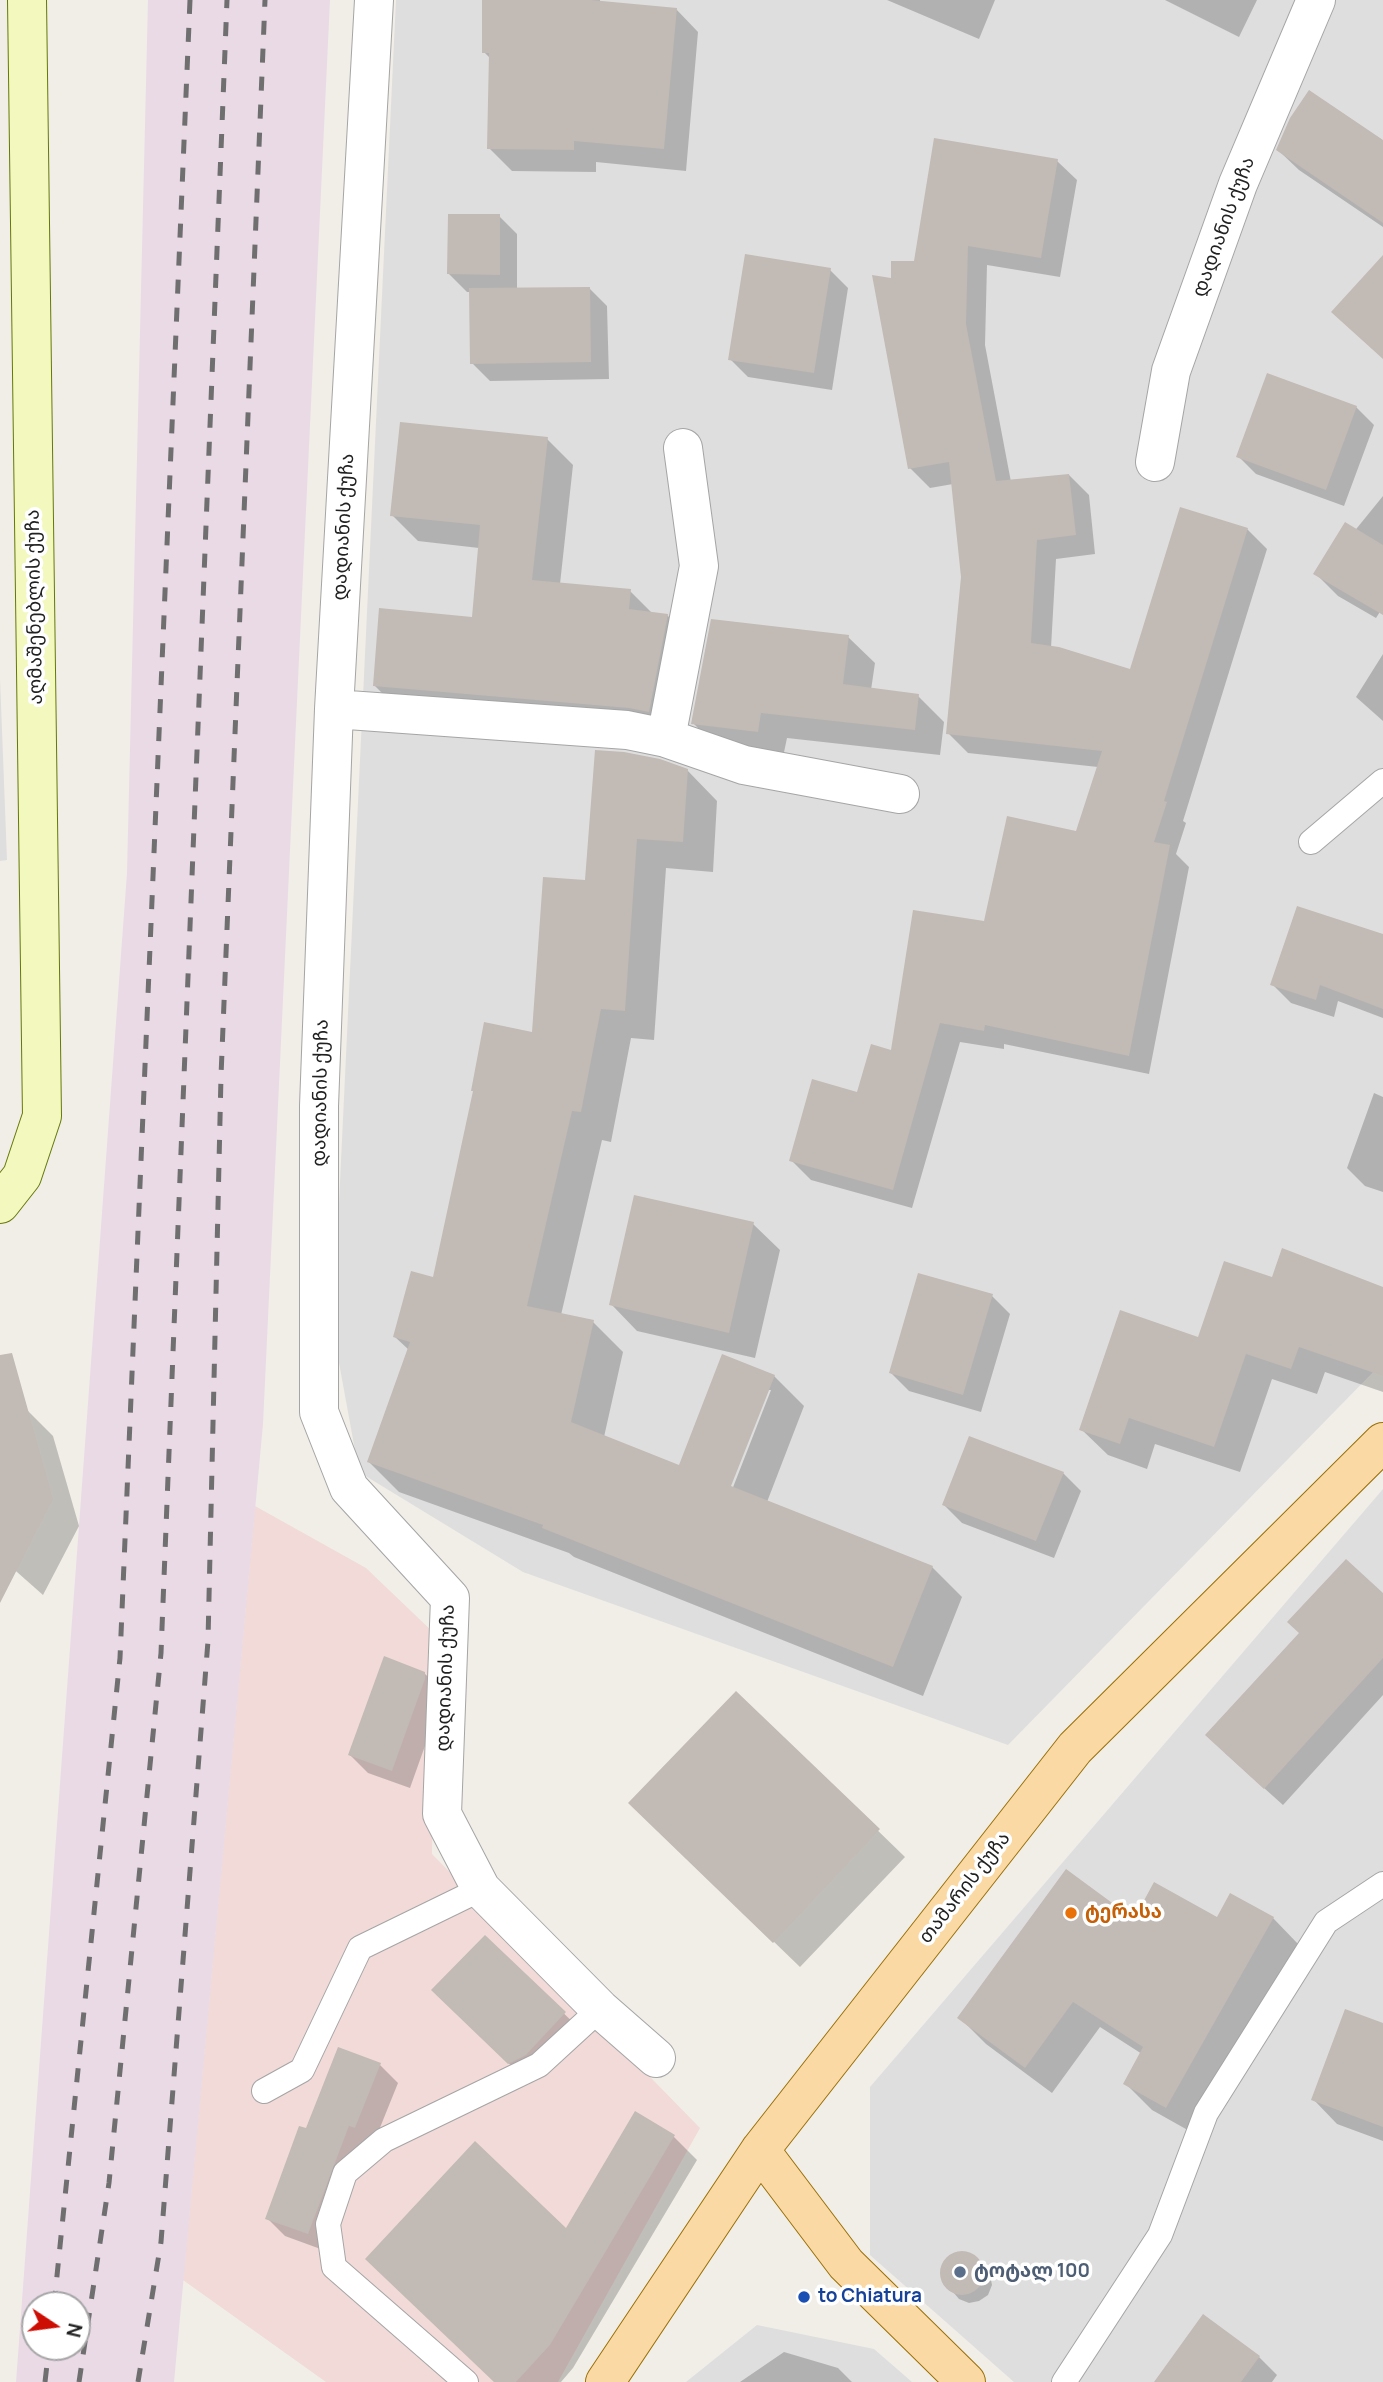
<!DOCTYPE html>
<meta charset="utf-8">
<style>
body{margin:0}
#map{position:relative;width:1383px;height:2382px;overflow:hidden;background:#f1eee8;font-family:Manrope,sans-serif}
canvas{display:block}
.north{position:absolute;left:21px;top:2291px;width:70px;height:70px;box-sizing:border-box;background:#fff;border:2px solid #a6a6a6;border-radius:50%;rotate:103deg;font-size:19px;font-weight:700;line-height:28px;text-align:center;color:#212121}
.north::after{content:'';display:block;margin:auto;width:24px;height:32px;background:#cd0e05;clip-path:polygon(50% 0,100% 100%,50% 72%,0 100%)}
</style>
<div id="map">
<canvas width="1383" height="2382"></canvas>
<div class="north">N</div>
</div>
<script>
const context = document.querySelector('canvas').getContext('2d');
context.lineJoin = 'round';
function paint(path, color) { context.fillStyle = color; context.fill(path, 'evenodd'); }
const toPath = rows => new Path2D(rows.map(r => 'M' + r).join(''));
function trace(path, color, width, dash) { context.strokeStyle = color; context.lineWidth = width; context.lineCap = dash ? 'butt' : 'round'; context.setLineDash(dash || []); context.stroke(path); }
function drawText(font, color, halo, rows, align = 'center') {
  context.font = font + ' Manrope,"Noto Sans Georgian",sans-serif'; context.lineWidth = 7; context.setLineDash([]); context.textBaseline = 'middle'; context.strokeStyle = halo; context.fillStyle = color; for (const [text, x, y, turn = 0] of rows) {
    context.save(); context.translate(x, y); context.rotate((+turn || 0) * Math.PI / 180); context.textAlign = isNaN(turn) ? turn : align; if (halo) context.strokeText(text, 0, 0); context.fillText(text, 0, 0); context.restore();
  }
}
paint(toPath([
 [396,0,1383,0,1383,1362,1008,1745,523,1572,359,1472,333,1330],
 [0,678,7,860,0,861],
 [1383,1489,1383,2382,1014,2382,870,2255,870,2087],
 [757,2325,874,2349,912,2382,686,2382]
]), '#dfdede');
paint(toPath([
 [255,1506,366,1568,435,1634,432,1854,700,2128,558,2382,326,2382,183,2280]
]), '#f1dad8');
paint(toPath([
 [148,0,330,0,263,1424,174,2382,16,2382,127,873],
 [35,2305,77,2305,77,2347,35,2347]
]), '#eadae6');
paint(toPath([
 [484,0,600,0,600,3,676,9,698,32,686,171,596,162,596,172,512,171,489,148,490,58,484,52],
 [887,0,995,0,979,39],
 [1165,0,1257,0,1239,37],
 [1383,142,1383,227,1299,170,1278,150],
 [1057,161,1077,180,1060,277,987,265,985,345,1011,482,1069,475,1089,495,1095,554,1056,559,1051,648,1131,671,1247,529,1267,549,1183,821,1186,823,1176,854,1189,867,1149,1074,1004,1044,1004,1049,960,1042,912,1208,811,1180,791,1160,858,1094,892,1052,985,923,1077,834,1098,767,968,753,948,733,962,577,953,484,930,488,910,468,893,280],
 [499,216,517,234,517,289,589,288,607,306,609,379,490,381,472,363,471,292,467,292,449,274],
 [830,270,848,288,832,390,748,377,730,359],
 [1356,407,1374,425,1344,506,1256,474,1238,456],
 [547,439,573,465,560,584,630,591,653,614,667,615,693,642,675,737,401,712,374,685,473,618,479,548,418,541,392,515],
 [1383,496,1383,607,1376,618,1338,596,1318,576],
 [848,637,875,663,871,690,918,696,944,722,940,755,787,738,783,757,719,749,693,723],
 [1383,654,1383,721,1356,697],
 [687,770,717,801,713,872,666,868,654,1040,631,1038,611,1142,602,1140,561,1315,593,1322,623,1352,604,1437,680,1467,774,1376,804,1406,767,1502,932,1567,962,1597,923,1696,574,1557,569,1553,399,1492,369,1462,409,1350,395,1337,434,1279,534,1034,587,882],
 [767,1390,771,1390,730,1495,727,1493],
 [1383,936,1383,1018,1338,1001,1334,1017,1291,1003,1272,984],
 [1374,1093,1383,1097,1383,1192,1365,1186,1347,1168],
 [753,1224,780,1250,755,1358,637,1331,611,1304],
 [1383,1289,1383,1392,1325,1372,1317,1394,1272,1379,1240,1472,1155,1444,1147,1469,1108,1455,1081,1429,1199,1339],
 [992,1296,1010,1314,981,1412,909,1391,891,1373],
 [0,1398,26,1409,53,1436,79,1526,43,1595,0,1557],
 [1063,1473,1081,1491,1054,1558,962,1523,944,1505],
 [1383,1595,1383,1695,1283,1805,1225,1753],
 [424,1673,443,1691,442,1698,410,1788,368,1773,350,1755],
 [736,1693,905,1857,800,1967,657,1829],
 [1273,1918,1299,1945,1193,2133,1152,2110,1126,2084,1142,2054,1100,2027,1052,2093,986,2044,960,2018,1134,1922],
 [485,1937,583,2032,527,2081,452,2008],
 [1383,2025,1383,2141,1337,2124,1313,2099],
 [380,2065,398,2083,373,2145,367,2143,326,2251,285,2236,267,2218,307,2130],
 [673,2136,697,2160,573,2368,561,2382,495,2382,566,2230],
 [964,2252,975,2256,990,2275,992,2285,988,2295,979,2301,969,2303,959,2299,943,2280,942,2270,946,2260,954,2253],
 [784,2352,838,2368,852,2382,740,2382],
 [1259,2357,1277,2375,1272,2382,1168,2382]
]), '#0003');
paint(toPath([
 [482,0,591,0,677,8,664,149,574,141,574,150,487,149,489,53,482,53],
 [1309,90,1383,140,1383,223,1276,150,1290,118],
 [934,138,1058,159,1041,258,968,246,966,324,996,481,1069,474,1076,535,1037,540,1031,643,1059,647,1130,669,1180,507,1248,528,1164,801,1167,802,1154,842,1170,845,1129,1056,985,1025,984,1031,940,1023,893,1190,789,1161,812,1079,857,1092,871,1044,891,1050,913,910,984,921,1007,816,1076,831,1102,751,946,734,961,577,949,462,908,469,872,275,891,278,891,261,914,261],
 [448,214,500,214,500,275,447,274],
 [745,254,831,268,814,373,728,360],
 [1383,255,1383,359,1331,312],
 [590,287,591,362,470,364,469,288],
 [1267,373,1357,406,1326,490,1236,457],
 [400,422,548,437,532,580,631,589,629,609,668,614,649,712,629,708,373,686,379,608,472,617,480,525,390,516],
 [1345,522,1383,545,1383,615,1313,574],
 [711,619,849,635,843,684,919,694,915,730,761,713,758,732,691,724],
 [595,750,624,752,660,759,688,769,683,842,637,839,625,1011,601,1009,581,1112,572,1111,527,1306,594,1320,571,1422,679,1465,722,1354,775,1375,731,1486,933,1566,893,1667,542,1528,543,1525,367,1462,410,1342,393,1337,411,1271,433,1277,473,1091,471,1091,484,1022,532,1032,543,877,585,880],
 [1297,906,1383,934,1383,1009,1320,985,1316,1000,1270,985],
 [634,1195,754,1222,729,1333,609,1305],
 [1282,1248,1383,1287,1383,1376,1299,1347,1291,1369,1246,1354,1214,1447,1129,1418,1120,1444,1079,1430,1120,1310,1198,1337,1224,1261,1272,1277],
 [918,1273,993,1294,963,1395,889,1373],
 [12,1353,53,1499,0,1603,0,1355],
 [969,1436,1064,1472,1036,1541,942,1505],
 [1346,1559,1383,1593,1383,1658,1264,1789,1205,1735,1299,1633,1287,1622],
 [384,1656,425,1672,425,1679,392,1771,348,1755],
 [736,1691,880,1829,773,1943,628,1803],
 [1066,1869,1134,1919,1154,1882,1217,1917,1230,1893,1274,1917,1166,2108,1123,2084,1143,2047,1073,2002,1025,2068,957,2018],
 [485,1935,566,2012,526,2055,508,2064,431,1990],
 [1345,2009,1383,2023,1383,2127,1311,2100],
 [338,2047,381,2063,355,2128,349,2126,308,2234,265,2219,299,2126,306,2128],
 [635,2111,675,2135,550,2345,516,2382,494,2382,365,2259,475,2141,566,2228],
 '940 2273a22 22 0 1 1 44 0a22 22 0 1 1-44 0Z',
 [1203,2314,1260,2356,1241,2382,1154,2382]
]), '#c2bab4');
const lane = toPath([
 [1311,842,1383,781],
 [264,2091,302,2070,360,1948,481,1889],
 [466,2382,334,2267,328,2224,345,2173,384,2140,539,2065,600,2009],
 [1064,2382,1160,2235,1206,2113,1326,1922,1383,1884]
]);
const street = toPath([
 [374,0,334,709,319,1106,319,1412,349,1488,450,1598,442,1814,481,1889,600,2009,656,2058],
 [1155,462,1171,371,1238,184,1316,0],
 [334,709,627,730,666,738,744,765,900,794],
 [666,738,699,566,683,448]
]);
const secondary = toPath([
 [0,1204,22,1176,42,1116,27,0]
]);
const primary = toPath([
 [760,2150,846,2264,966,2382],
 [605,2382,760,2150,1075,1748,1383,1442]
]);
trace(lane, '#a5a5a5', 26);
trace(street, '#a5a5a5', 40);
trace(secondary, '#667808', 40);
trace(primary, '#9a6f04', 40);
trace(lane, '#fff', 24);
trace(street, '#fff', 38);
trace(secondary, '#f3f8be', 38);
trace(primary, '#fad9a4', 38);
trace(toPath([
 [54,2305,120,1658,190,0],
 [45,2382,49,2347],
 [79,2382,109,2183,161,1653,227,0],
 [138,2382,161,2242,208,1641,221,1076,265,0]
]), '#6f6f6f', 5, [14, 14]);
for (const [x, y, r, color] of [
 [1071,1913,7,"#e8710a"],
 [960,2272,7,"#5c6f8a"],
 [804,2297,7,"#1a4fb4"]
]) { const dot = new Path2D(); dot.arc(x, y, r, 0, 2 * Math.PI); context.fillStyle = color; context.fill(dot); trace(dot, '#fff', 2.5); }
drawText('19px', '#212121', '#fff', [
 ["დადიანის ქუჩა",1224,227,-70],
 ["დადიანის ქუჩა",344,527,-87],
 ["აღმაშენებლის ქუჩა",35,607,-91],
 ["დადიანის ქუჩა",321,1093,-89],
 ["დადიანის ქუჩა",446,1678,-88],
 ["თამარის ქუჩა",965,1888,-52]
]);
drawText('bold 19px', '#c56008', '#fff', [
 ["ტერასა",1085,1913]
], 'left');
drawText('bold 19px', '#4e5e75', '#fff', [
 ["ტოტალ 100",974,2272]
], 'left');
drawText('bold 19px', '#164399', '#fff', [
 ["to Chiatura",818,2297]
], 'left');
</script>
